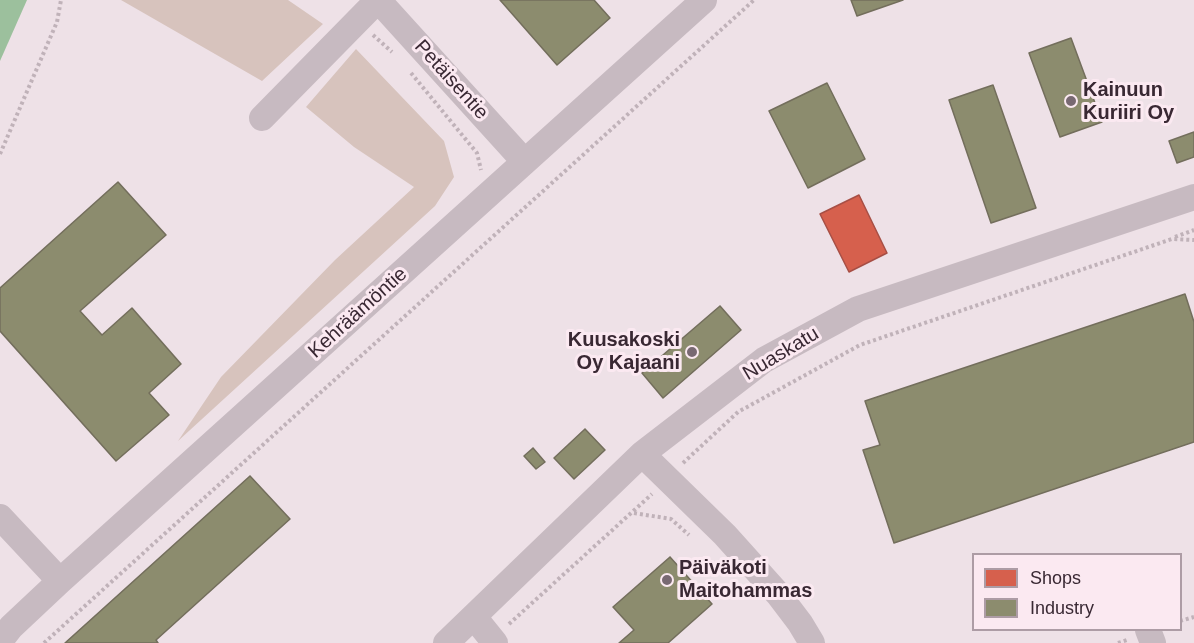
<!DOCTYPE html>
<meta charset="utf-8">
<style>
body{margin:0}
#map{position:relative;width:1194px;height:643px;overflow:hidden;background:#eee1e7;font-family:Helvetica,sans-serif}
canvas{display:block}
.legend{position:absolute;left:972px;top:553px;width:210px;height:78px;box-sizing:border-box;background:#fbe9f1;border:2px solid #ad9ca5;margin:0;padding:8px 10px;list-style:none;font-size:18px;color:#392833}
.legend li{display:flex;align-items:center;gap:12px;height:30px}
.legend b{width:30px;border:2px solid #ad9ca5}
</style>
<div id="map">
<canvas width="1194" height="643"></canvas>
<ul class="legend">
<li><b style="height:16px;background:#d6604d"></b>Shops</li>
<li><b style="height:16px;background:#8c8c6e"></b>Industry</li>
</ul>
</div>
<script>
const context = document.querySelector('canvas').getContext('2d');
context.lineJoin = 'round';
function paint(path, color) { context.fillStyle = color; context.fill(path, 'evenodd'); }
const toPath = rows => new Path2D(rows.map(r => 'M' + r).join(''));
function trace(path, color, width, dash) { context.strokeStyle = color; context.lineWidth = width; context.lineCap = dash ? 'butt' : 'round'; context.setLineDash(dash || []); context.stroke(path); }
function drawText(font, color, halo, rows, align = 'center') {
  context.font = font + ' Helvetica,sans-serif'; context.lineWidth = 6; context.setLineDash([]); context.textBaseline = 'middle'; context.strokeStyle = halo; context.fillStyle = color; for (const [text, x, y, turn = 0] of rows) {
    context.save(); context.translate(x, y); context.rotate((+turn || 0) * Math.PI / 180); context.textAlign = isNaN(turn) ? turn : align; if (halo) context.strokeText(text, 0, 0); context.fillText(text, 0, 0); context.restore();
  }
}
paint(toPath([
 [121,0,288,0,323,24,262,81],
 [356,49,444,141,454,177,435,206,178,441,221,377,335,260,414,187,354,147,306,107]
]), '#d7c3bd');
paint(toPath([
 [0,0,27,0,0,61]
]), '#9cc09d');
const shops = toPath([
 [859,195,887,253,849,272,820,214,859,195]
]);
paint(shops, '#d6604d');
trace(shops, '#a74f45', 1.5);
const industry = toPath([
 [500,0,594,0,610,18,557,65,500,0],
 [851,0,903,0,857,16,851,0],
 [1071,38,1102,122,1060,137,1029,53,1071,38],
 [827,83,865,159,808,188,769,111,827,83],
 [993,85,1036,208,991,223,949,100,993,85],
 [1194,132,1194,157,1177,163,1169,141,1194,132],
 [118,182,166,235,80,311,102,335,132,308,181,364,149,393,169,415,116,461,0,331,0,288,118,182],
 [1185,294,1194,322,1194,442,894,543,863,450,880,445,865,401,1185,294],
 [720,306,741,330,663,398,642,373,720,306],
 [585,429,605,450,574,479,554,458,585,429],
 [533,448,545,462,536,469,524,456,533,448],
 [250,476,290,519,156,640,158,643,65,643,250,476],
 [670,557,712,604,668,643,619,643,634,630,613,607,670,557]
]);
paint(industry, '#8c8c6e');
trace(industry, '#736e5c', 1.5);
trace(toPath([
 [373,35,392,52],
 [411,73,477,153,481,170],
 [0,154,57,22,61,0],
 [1175,237,1194,230],
 [683,463,738,412,860,345,1172,239,1194,240],
 [634,513,671,519,689,535],
 [1180,621,1194,617],
 [509,624,652,494],
 [44,643,754,0],
 [1118,643,1127,640]
]), '#c0b2b9', 4, [3, 3]);
trace(toPath([
 [378,0,524,161],
 [262,118,378,0],
 [642,454,725,535,778,594,800,623,812,643],
 [0,517,60,581],
 [474,617,495,643],
 [1148,630,1153,643],
 [0,641,11,627,60,581,704,0],
 [446,643,642,454,764,360,858,309,1194,197]
]), '#c7bac1', 26);
for (const [x, y, r, color] of [
 [1071,101,6,"#786972"],
 [692,352,6,"#786972"],
 [667,580,6,"#786972"]
]) { const dot = new Path2D(); dot.arc(x, y, r, 0, 2 * Math.PI); context.fillStyle = color; context.fill(dot); trace(dot, '#fbe9f1', 2); }
drawText('20px', '#392833', '#fbe9f1', [
 ["Petäisentie",451,80,48],
 ["Kehräämöntie",358,313,-42],
 ["Nuaskatu",781,354,-31]
]);
drawText('bold 20px', '#392833', '#fbe9f1', [
 ["Kainuun",1083,90],
 ["Kuriiri Oy",1083,113],
 ["Kuusakoski",680,340,"right"],
 ["Oy Kajaani",680,363,"right"],
 ["Päiväkoti",679,568],
 ["Maitohammas",679,591]
], 'left');
</script>
